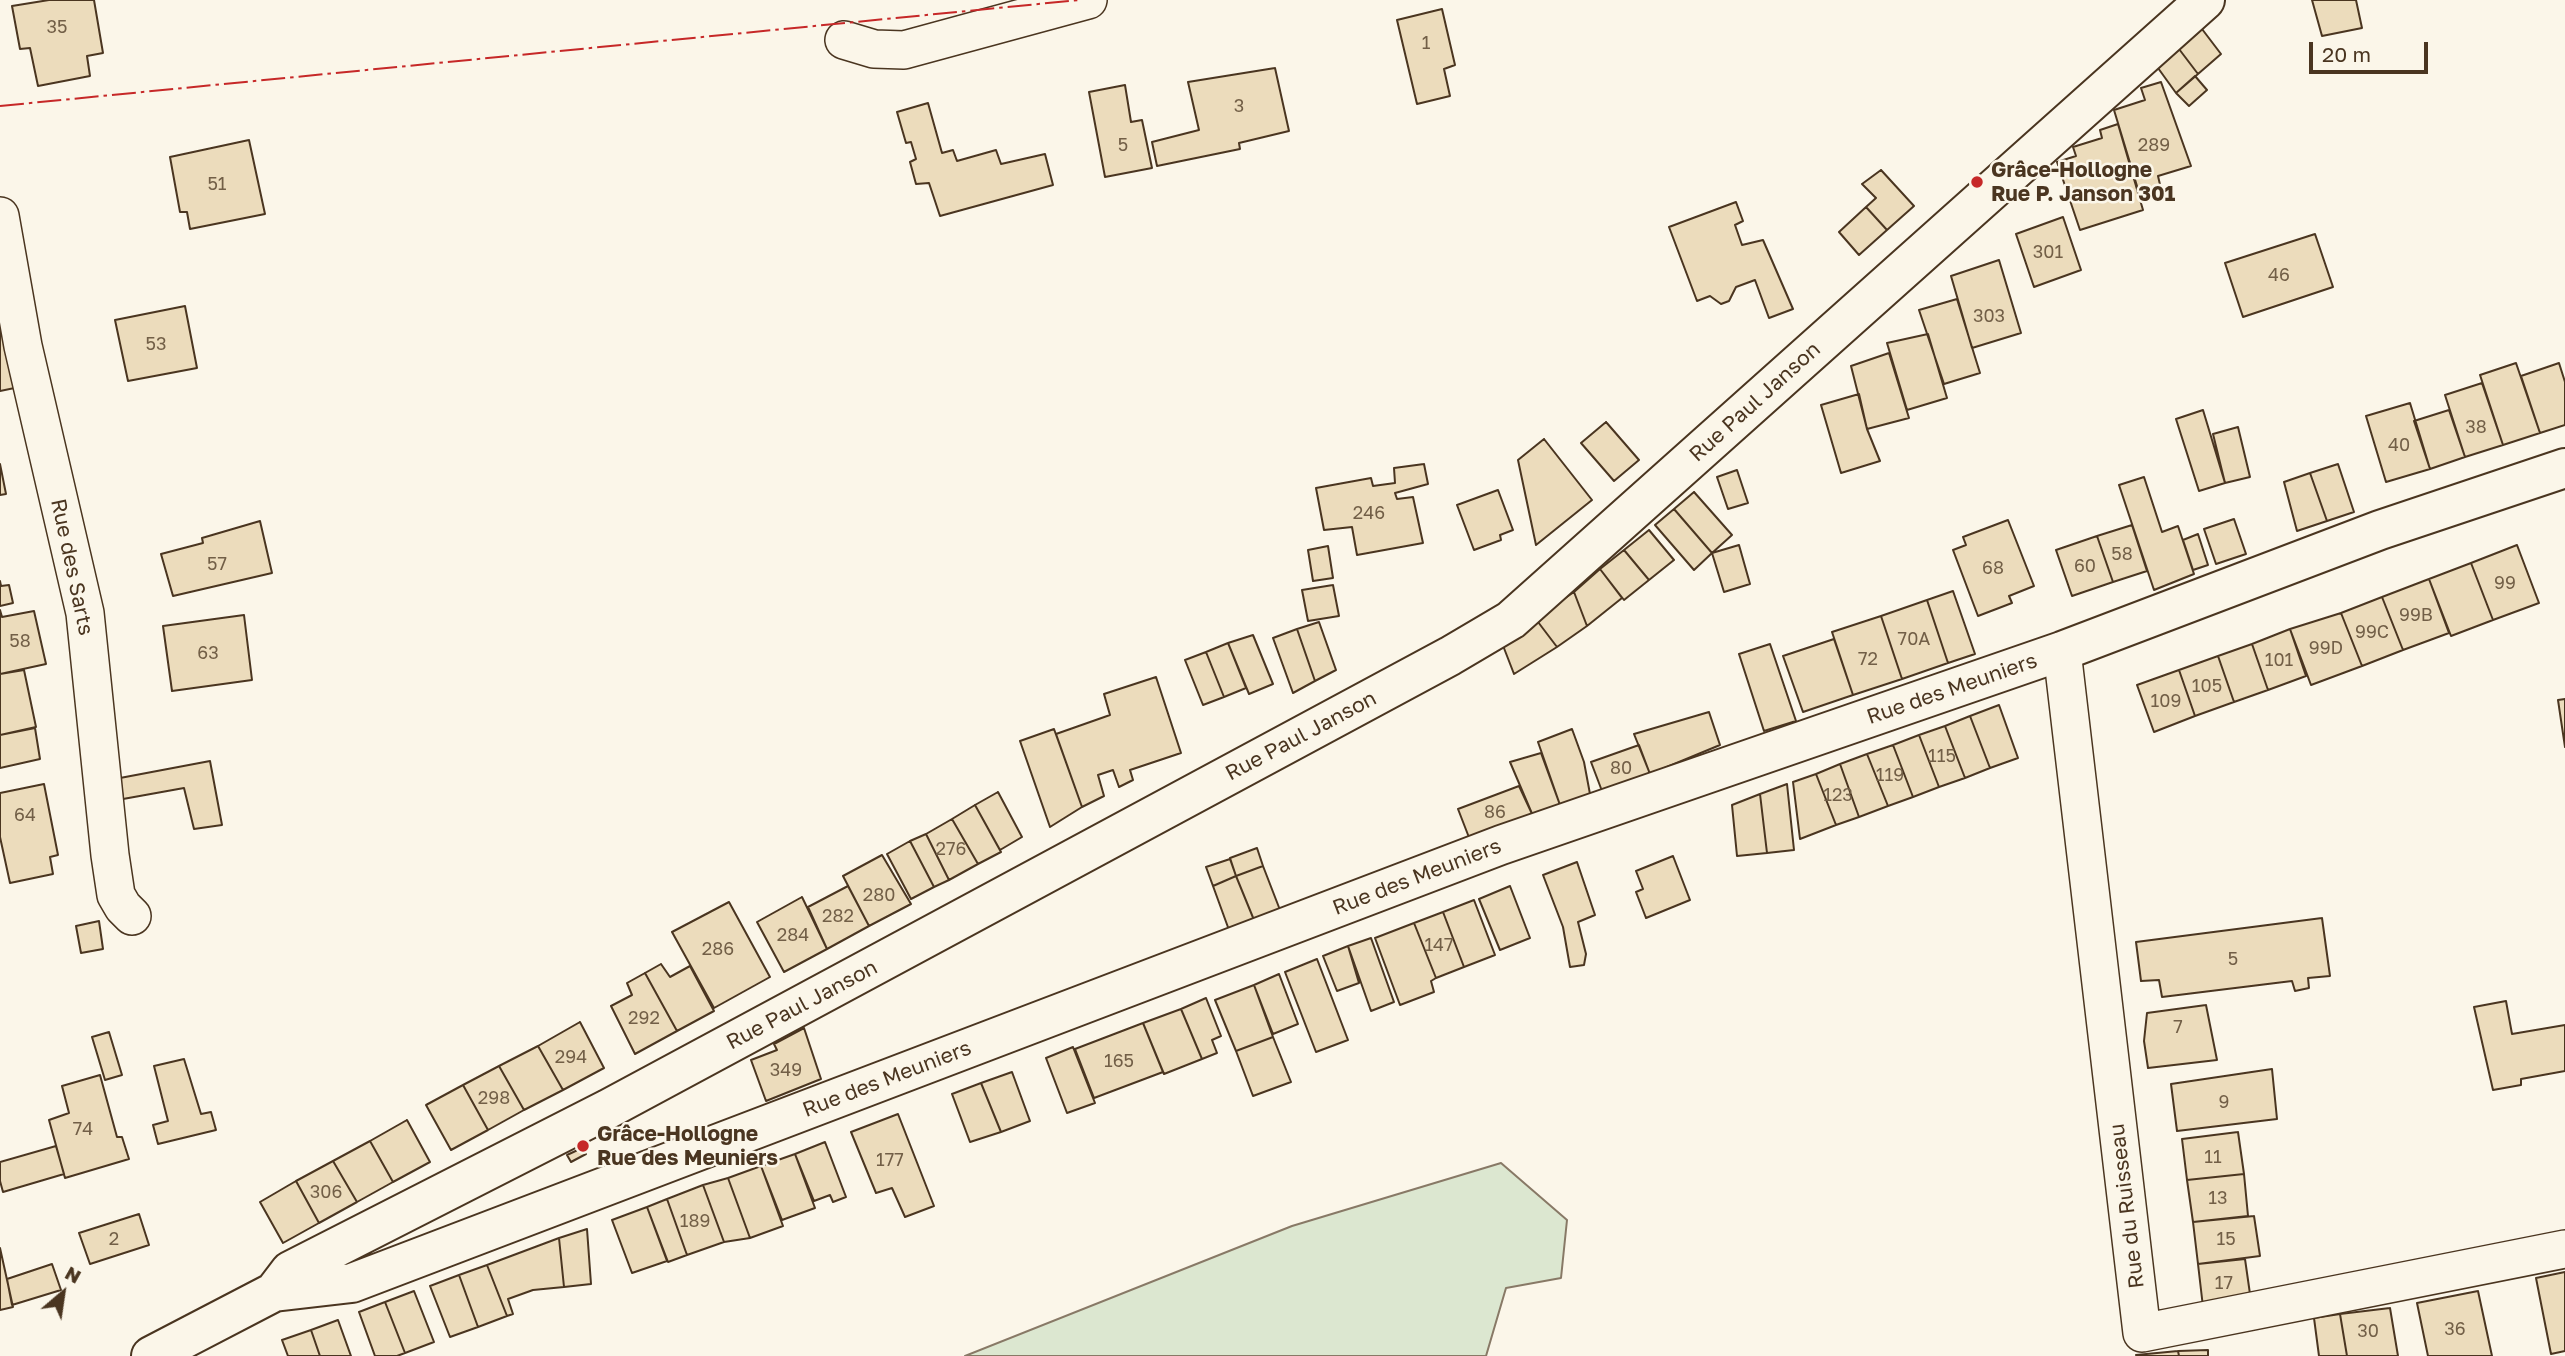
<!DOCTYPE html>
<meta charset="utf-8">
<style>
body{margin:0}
#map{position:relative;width:2565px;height:1356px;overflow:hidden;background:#fbf6e9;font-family:"Golos Text",sans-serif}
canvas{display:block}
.north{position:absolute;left:28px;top:1258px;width:70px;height:70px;-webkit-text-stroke:5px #fbf6e9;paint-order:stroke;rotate:29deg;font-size:19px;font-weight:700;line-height:28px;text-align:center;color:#4a3520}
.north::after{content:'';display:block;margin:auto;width:24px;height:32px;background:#4a3520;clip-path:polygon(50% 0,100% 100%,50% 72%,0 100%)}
.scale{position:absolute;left:2309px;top:42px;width:119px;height:32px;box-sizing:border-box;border:4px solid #4a3520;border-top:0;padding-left:9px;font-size:21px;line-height:24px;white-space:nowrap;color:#4a3520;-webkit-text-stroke:5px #fbf6e9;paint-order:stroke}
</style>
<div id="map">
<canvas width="2565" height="1356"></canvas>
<div class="north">N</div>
<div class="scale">20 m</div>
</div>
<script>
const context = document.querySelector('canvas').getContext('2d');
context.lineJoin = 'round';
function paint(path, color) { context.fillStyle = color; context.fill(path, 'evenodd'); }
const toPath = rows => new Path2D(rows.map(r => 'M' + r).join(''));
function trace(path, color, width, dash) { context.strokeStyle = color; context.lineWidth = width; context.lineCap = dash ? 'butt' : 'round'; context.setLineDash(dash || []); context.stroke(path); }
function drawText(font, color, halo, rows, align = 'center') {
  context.font = font + ' "Golos Text",sans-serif'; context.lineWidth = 5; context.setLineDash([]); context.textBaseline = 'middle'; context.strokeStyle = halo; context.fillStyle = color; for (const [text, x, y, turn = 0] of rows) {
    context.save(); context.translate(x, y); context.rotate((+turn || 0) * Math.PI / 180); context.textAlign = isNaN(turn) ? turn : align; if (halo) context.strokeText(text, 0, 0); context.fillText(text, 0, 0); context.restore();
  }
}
const green = toPath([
 [1501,1163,1567,1220,1561,1278,1506,1288,1486,1356,965,1356,1292,1226,1501,1163]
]);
paint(green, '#dce7d0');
trace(green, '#887966', 2);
const building = toPath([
 [49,0,94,0,103,53,87,56,90,76,38,86,30,48,20,49,12,6,49,0],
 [2312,0,2356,0,2362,28,2322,36,2312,0],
 [1442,9,1455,65,1444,69,1450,96,1417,104,1397,20,1442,9],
 [2202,29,2221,54,2198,74,2179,49,2202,29],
 [2179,49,2198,74,2176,93,2158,68,2179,49],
 [1275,68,1289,131,1239,143,1240,149,1157,166,1152,142,1199,130,1188,82,1275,68],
 [2195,76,2207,90,2189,106,2176,93,2195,76],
 [2161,82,2191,166,2158,176,2161,189,2140,196,2114,110,2145,100,2141,88,2161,82],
 [1125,85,1131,122,1142,120,1152,168,1105,177,1089,92,1125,85],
 [928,103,942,153,953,150,957,161,996,150,1001,164,1045,154,1053,185,940,216,929,183,916,184,910,162,916,159,911,142,906,143,897,112,928,103],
 [2118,124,2143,210,2080,230,2057,162,2076,156,2073,147,2102,138,2100,130,2118,124],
 [249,140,265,214,190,229,187,212,180,212,170,157,249,140],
 [1881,170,1914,206,1887,230,1866,207,1876,198,1862,184,1881,170],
 [1736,202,1743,221,1735,225,1742,245,1763,240,1793,309,1769,318,1755,280,1736,287,1729,301,1721,304,1710,296,1697,301,1669,227,1736,202],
 [1866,207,1887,230,1859,255,1839,232,1866,207],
 [2063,217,2081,270,2034,287,2016,234,2063,217],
 [2315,234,2333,287,2243,317,2225,263,2315,234],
 [1999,260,2021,333,1972,348,1951,276,1999,260],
 [0,290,29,385,0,391,0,290],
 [1957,299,1980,373,1944,384,1919,310,1957,299],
 [185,306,197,368,128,381,115,320,185,306],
 [1928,334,1947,398,1907,410,1887,343,1928,334],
 [1889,353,1909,418,1867,429,1851,366,1889,353],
 [2516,363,2540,433,2503,445,2480,375,2516,363],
 [2559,363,2565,382,2565,425,2540,433,2521,376,2559,363],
 [2482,383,2503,445,2465,457,2445,395,2482,383],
 [1859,394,1867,429,1880,461,1841,473,1821,405,1859,394],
 [2410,403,2430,469,2386,482,2366,416,2410,403],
 [2203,410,2225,483,2199,491,2176,419,2203,410],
 [2449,410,2465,457,2430,469,2414,421,2449,410],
 [1606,422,1639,460,1614,481,1581,443,1606,422],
 [2238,427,2250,477,2225,483,2213,434,2238,427],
 [1544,439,1592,500,1536,545,1518,460,1544,439],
 [0,464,6,494,0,495,0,464],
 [1424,464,1428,484,1395,493,1397,499,1413,497,1423,543,1357,555,1352,527,1324,530,1316,488,1371,478,1373,486,1395,483,1394,468,1424,464],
 [2338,464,2354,512,2327,521,2310,473,2338,464],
 [1737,470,1748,503,1728,509,1717,477,1737,470],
 [2310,473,2327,521,2297,531,2284,482,2310,473],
 [2144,477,2162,532,2178,526,2194,574,2154,590,2119,485,2144,477],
 [1498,490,1513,530,1500,535,1501,540,1474,550,1457,505,1498,490],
 [1694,492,1732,535,1712,553,1674,509,1694,492],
 [1674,509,1712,553,1694,570,1655,525,1674,509],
 [2234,519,2246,554,2216,564,2204,529,2234,519],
 [2008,520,2034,586,2009,596,2012,603,1978,616,1953,550,1966,545,1963,537,2008,520],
 [260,521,272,573,173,596,161,554,203,543,202,538,260,521],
 [2132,525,2147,571,2113,582,2097,536,2132,525],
 [1649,530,1674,560,1649,580,1624,550,1649,530],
 [2198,534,2208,565,2193,570,2183,540,2198,534],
 [2097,536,2113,582,2072,596,2056,550,2097,536],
 [1739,545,1750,584,1724,592,1712,553,1739,545],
 [2517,545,2539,603,2493,620,2471,563,2517,545],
 [1328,546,1333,578,1313,581,1308,550,1328,546],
 [1624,550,1649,580,1624,600,1600,569,1624,550],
 [2471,563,2493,620,2451,636,2429,579,2471,563],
 [1600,569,1622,598,1587,626,1574,592,1600,569],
 [2429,579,2449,633,2403,650,2382,597,2429,579],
 [0,581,1,586,9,585,13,603,0,606,0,581],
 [1333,585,1339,616,1308,621,1302,590,1333,585],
 [1953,591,1975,654,1948,663,1927,600,1953,591],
 [1574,592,1587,626,1557,647,1535,618,1574,592],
 [2382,597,2403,650,2362,666,2341,613,2382,597],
 [1927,600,1948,663,1902,679,1881,616,1927,600],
 [0,610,2,617,34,611,46,664,0,674,0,610],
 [2341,613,2362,666,2311,685,2290,629,2341,613],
 [244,615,252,680,172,691,163,626,244,615],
 [1881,616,1902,679,1853,695,1832,632,1881,616],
 [1535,618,1557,647,1514,674,1502,643,1535,618],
 [1319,622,1336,670,1315,681,1297,629,1319,622],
 [1297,629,1315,681,1293,693,1273,638,1297,629],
 [2290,629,2306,676,2268,690,2252,644,2290,629],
 [1253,635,1273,684,1249,694,1228,643,1253,635],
 [1834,639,1853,695,1803,712,1783,656,1834,639],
 [1228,643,1246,688,1224,697,1206,652,1228,643],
 [1770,644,1796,721,1764,731,1739,654,1770,644],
 [2252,644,2268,690,2234,702,2218,656,2252,644],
 [1206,652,1224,697,1203,705,1185,660,1206,652],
 [2218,656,2234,702,2195,716,2179,670,2218,656],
 [24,670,36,727,0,735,0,674,24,670],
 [2179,670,2195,716,2154,732,2137,685,2179,670],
 [1156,677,1181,753,1130,770,1133,780,1119,787,1113,770,1098,775,1104,796,1082,807,1056,734,1110,715,1104,694,1156,677],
 [2565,699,2565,747,2558,700,2565,699],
 [1999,705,2018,758,1990,768,1970,716,1999,705],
 [1709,712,1720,745,1650,774,1634,734,1709,712],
 [1970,716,1990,768,1965,778,1945,726,1970,716],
 [1945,726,1965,778,1939,787,1919,735,1945,726],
 [35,728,40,759,0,768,0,735,35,728],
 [1054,729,1082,807,1050,827,1020,741,1054,729],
 [1572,729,1584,762,1590,794,1560,805,1538,742,1572,729],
 [1919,735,1939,787,1913,797,1893,745,1919,735],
 [1639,745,1650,774,1602,791,1591,762,1639,745],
 [1893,745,1913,797,1888,806,1867,754,1893,745],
 [1541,753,1560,805,1533,816,1510,762,1541,753],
 [1867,754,1888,806,1859,817,1840,764,1867,754],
 [210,761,222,825,194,829,184,788,123,799,120,778,210,761],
 [1840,764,1859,817,1836,825,1816,774,1840,764],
 [1816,774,1836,825,1800,839,1793,782,1816,774],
 [44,784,58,855,50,857,53,874,10,883,0,837,0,793,44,784],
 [1787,784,1794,850,1767,853,1760,794,1787,784],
 [1519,786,1533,816,1470,840,1458,809,1519,786],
 [998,792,1022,837,1000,850,975,805,998,792],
 [1760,794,1767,853,1737,856,1732,805,1760,794],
 [975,805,1001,852,978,864,952,819,975,805],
 [952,819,978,864,949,880,926,834,952,819],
 [926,834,949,880,934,887,910,841,926,834],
 [910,841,934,887,911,899,887,854,910,841],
 [1257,848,1263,866,1236,876,1230,858,1257,848],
 [882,855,911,904,869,926,843,876,882,855],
 [1673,856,1690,900,1646,918,1636,892,1643,889,1636,871,1673,856],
 [1230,859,1236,876,1213,886,1206,867,1230,859],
 [1577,862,1595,915,1578,922,1586,954,1584,965,1570,967,1563,927,1543,875,1577,862],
 [1263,866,1280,910,1254,920,1236,876,1263,866],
 [1236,876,1254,920,1229,930,1213,886,1236,876],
 [848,886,869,926,827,949,808,907,848,886],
 [1510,886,1530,938,1500,950,1479,899,1510,886],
 [802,897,827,949,784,972,757,922,802,897],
 [1474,900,1495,955,1464,967,1443,912,1474,900],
 [729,902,770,977,714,1008,672,932,729,902],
 [1443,912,1464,967,1436,978,1414,923,1443,912],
 [2322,918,2330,976,2308,978,2309,988,2295,991,2292,981,2162,997,2159,980,2141,981,2136,942,2322,918],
 [99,921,103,949,81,953,76,926,99,921],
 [1414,923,1436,978,1431,981,1434,992,1400,1005,1375,938,1414,923],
 [1371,938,1394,1002,1371,1011,1348,946,1371,938],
 [1348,946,1359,983,1337,991,1323,956,1348,946],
 [1317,959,1348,1040,1316,1052,1285,972,1317,959],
 [661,964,670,977,690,966,714,1011,677,1031,645,973,661,964],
 [645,973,677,1031,635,1054,611,1006,632,995,627,983,645,973],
 [1279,974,1298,1024,1273,1034,1254,985,1279,974],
 [1254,985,1273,1037,1236,1051,1215,1000,1254,985],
 [1206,998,1221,1036,1212,1040,1217,1053,1202,1059,1181,1009,1206,998],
 [2506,1001,2512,1034,2565,1025,2565,1071,2521,1079,2521,1085,2493,1090,2474,1007,2506,1001],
 [2206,1005,2217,1060,2148,1068,2144,1041,2147,1013,2206,1005],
 [1181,1009,1202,1059,1164,1074,1143,1023,1181,1009],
 [580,1022,604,1068,563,1090,538,1046,580,1022],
 [1143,1023,1163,1072,1094,1098,1075,1049,1143,1023],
 [804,1028,821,1079,766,1101,751,1060,777,1050,774,1044,804,1028],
 [109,1032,122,1075,105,1080,92,1037,109,1032],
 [1273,1037,1291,1082,1253,1096,1236,1051,1273,1037],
 [538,1046,563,1090,524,1110,499,1066,538,1046],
 [1073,1047,1095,1103,1067,1113,1046,1058,1073,1047],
 [184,1059,201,1114,211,1112,216,1130,158,1144,153,1125,168,1121,154,1066,184,1059],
 [499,1066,524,1110,488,1130,463,1085,499,1066],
 [2272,1069,2277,1119,2177,1131,2171,1084,2272,1069],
 [1012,1072,1030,1121,1001,1132,981,1083,1012,1072],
 [100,1075,117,1137,122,1137,129,1159,65,1178,49,1120,69,1113,62,1086,100,1075],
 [981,1083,1001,1132,970,1142,952,1094,981,1083],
 [463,1085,488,1130,451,1150,426,1105,463,1085],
 [898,1114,934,1206,905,1217,892,1188,876,1193,851,1132,898,1114],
 [407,1120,430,1162,393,1182,370,1141,407,1120],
 [2238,1132,2244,1174,2187,1180,2182,1139,2238,1132],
 [370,1141,393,1182,357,1202,333,1161,370,1141],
 [825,1142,846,1197,833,1202,830,1195,814,1201,795,1154,825,1142],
 [56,1146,64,1174,3,1192,0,1181,0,1162,56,1146],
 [582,1148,586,1154,571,1162,567,1155,582,1148],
 [795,1154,815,1208,782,1220,761,1166,795,1154],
 [333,1161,357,1202,319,1223,296,1181,333,1161],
 [761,1166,783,1226,750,1238,728,1178,761,1166],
 [2244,1174,2248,1216,2193,1222,2187,1180,2244,1174],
 [728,1178,750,1238,724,1242,703,1185,728,1178],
 [296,1181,319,1223,283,1243,260,1202,296,1181],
 [703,1185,724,1242,687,1255,667,1199,703,1185],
 [667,1199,687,1255,668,1262,647,1207,667,1199],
 [647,1207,667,1261,632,1273,612,1220,647,1207],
 [139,1214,149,1245,90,1264,79,1233,139,1214],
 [2254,1216,2260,1256,2198,1264,2193,1222,2254,1216],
 [587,1229,591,1284,564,1287,559,1238,587,1229],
 [559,1238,564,1287,533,1290,508,1299,513,1314,507,1316,487,1265,559,1238],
 [0,1248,13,1307,0,1310,0,1248],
 [2245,1259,2251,1301,2203,1307,2198,1264,2245,1259],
 [52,1264,61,1290,12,1305,7,1279,52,1264],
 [487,1265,507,1316,478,1327,459,1275,487,1265],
 [2565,1272,2565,1351,2551,1354,2536,1278,2565,1272],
 [459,1275,478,1327,450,1337,430,1286,459,1275],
 [414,1291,434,1342,405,1353,385,1302,414,1291],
 [2478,1291,2492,1356,2428,1356,2417,1303,2478,1291],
 [385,1302,405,1353,397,1356,375,1356,359,1312,385,1302],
 [2390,1308,2398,1356,2347,1356,2340,1314,2390,1308],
 [2340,1314,2347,1356,2319,1356,2314,1318,2340,1314],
 [338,1320,351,1356,320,1356,311,1330,338,1320],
 [311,1330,320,1356,288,1356,282,1340,311,1330],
 [2208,1350,2208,1356,2179,1356,2178,1351,2208,1350],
 [2178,1351,2179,1356,2137,1356,2136,1355,2178,1351]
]);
paint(building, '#ecdcbc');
trace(building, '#4a3520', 2);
const minor = toPath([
 [844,40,874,49,904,50,1088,0],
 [0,216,23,346,85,613,110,855,116,895,123,907,132,916],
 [2062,651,2142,1333,2565,1249]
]);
const tertiary = toPath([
 [274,1292,290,1271,608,1109,1450,656,1511,620,2205,0],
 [151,1356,274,1292,352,1283,1501,845,2062,651,2380,530,2565,468]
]);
trace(minor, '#4a3520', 40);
trace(tertiary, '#4a3520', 42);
trace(minor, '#fbf6e9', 37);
trace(tertiary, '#fbf6e9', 38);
trace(toPath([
 [0,106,1079,0]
]), '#c62828', 2, [24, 5, 3.5, 5]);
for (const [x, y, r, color] of [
 [1977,182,7,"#c62828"],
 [583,1146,7,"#c62828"]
]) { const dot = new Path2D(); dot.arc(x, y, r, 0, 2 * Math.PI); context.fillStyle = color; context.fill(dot); trace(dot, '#fbf6e9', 2.5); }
drawText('18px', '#725f47', null, [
 ["35",57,27],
 ["1",1426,43],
 ["3",1239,106],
 ["5",1123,145],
 ["289",2154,145],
 ["51",217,184],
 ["301",2048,252],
 ["46",2279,275],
 ["303",1989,316],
 ["53",156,344],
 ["38",2476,427],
 ["40",2399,445],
 ["246",1369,513],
 ["58",2122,554],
 ["57",217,564],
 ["60",2085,566],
 ["68",1993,568],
 ["99",2505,583],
 ["99B",2416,615],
 ["99C",2372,632],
 ["70A",1914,639],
 ["58",20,641],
 ["99D",2326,648],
 ["63",208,653],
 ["72",1868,659],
 ["101",2279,660],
 ["105",2207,686],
 ["109",2166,701],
 ["115",1942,756],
 ["80",1621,768],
 ["119",1890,775],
 ["123",1838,795],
 ["86",1495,812],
 ["64",25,815],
 ["276",951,849],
 ["280",879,895],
 ["282",838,916],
 ["284",793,935],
 ["147",1439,945],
 ["286",718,949],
 ["5",2233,959],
 ["292",644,1018],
 ["7",2178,1027],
 ["294",571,1057],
 ["165",1119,1061],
 ["349",786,1070],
 ["298",494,1098],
 ["9",2224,1102],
 ["74",83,1129],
 ["11",2213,1157],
 ["177",890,1160],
 ["306",326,1192],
 ["13",2218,1198],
 ["189",695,1221],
 ["2",114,1239],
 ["15",2226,1239],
 ["17",2224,1283],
 ["36",2455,1329],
 ["30",2368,1331]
]);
drawText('bold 21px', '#4a3520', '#fbf6e9', [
 ["Grâce-Hollogne",1991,170],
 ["Rue P. Janson 301",1991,194],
 ["Grâce-Hollogne",597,1134],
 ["Rue des Meuniers",597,1158]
], 'left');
drawText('21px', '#4a3520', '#fbf6e9', [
 ["Rue Paul Janson",1755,402,-42],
 ["Rue des Sarts",72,567,78],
 ["Rue des Meuniers",1952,689,-19],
 ["Rue Paul Janson",1301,736,-28],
 ["Rue des Meuniers",1417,877,-21],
 ["Rue Paul Janson",802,1005,-28],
 ["Rue des Meuniers",887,1079,-21],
 ["Rue du Ruisseau",2127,1206,-97]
]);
</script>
